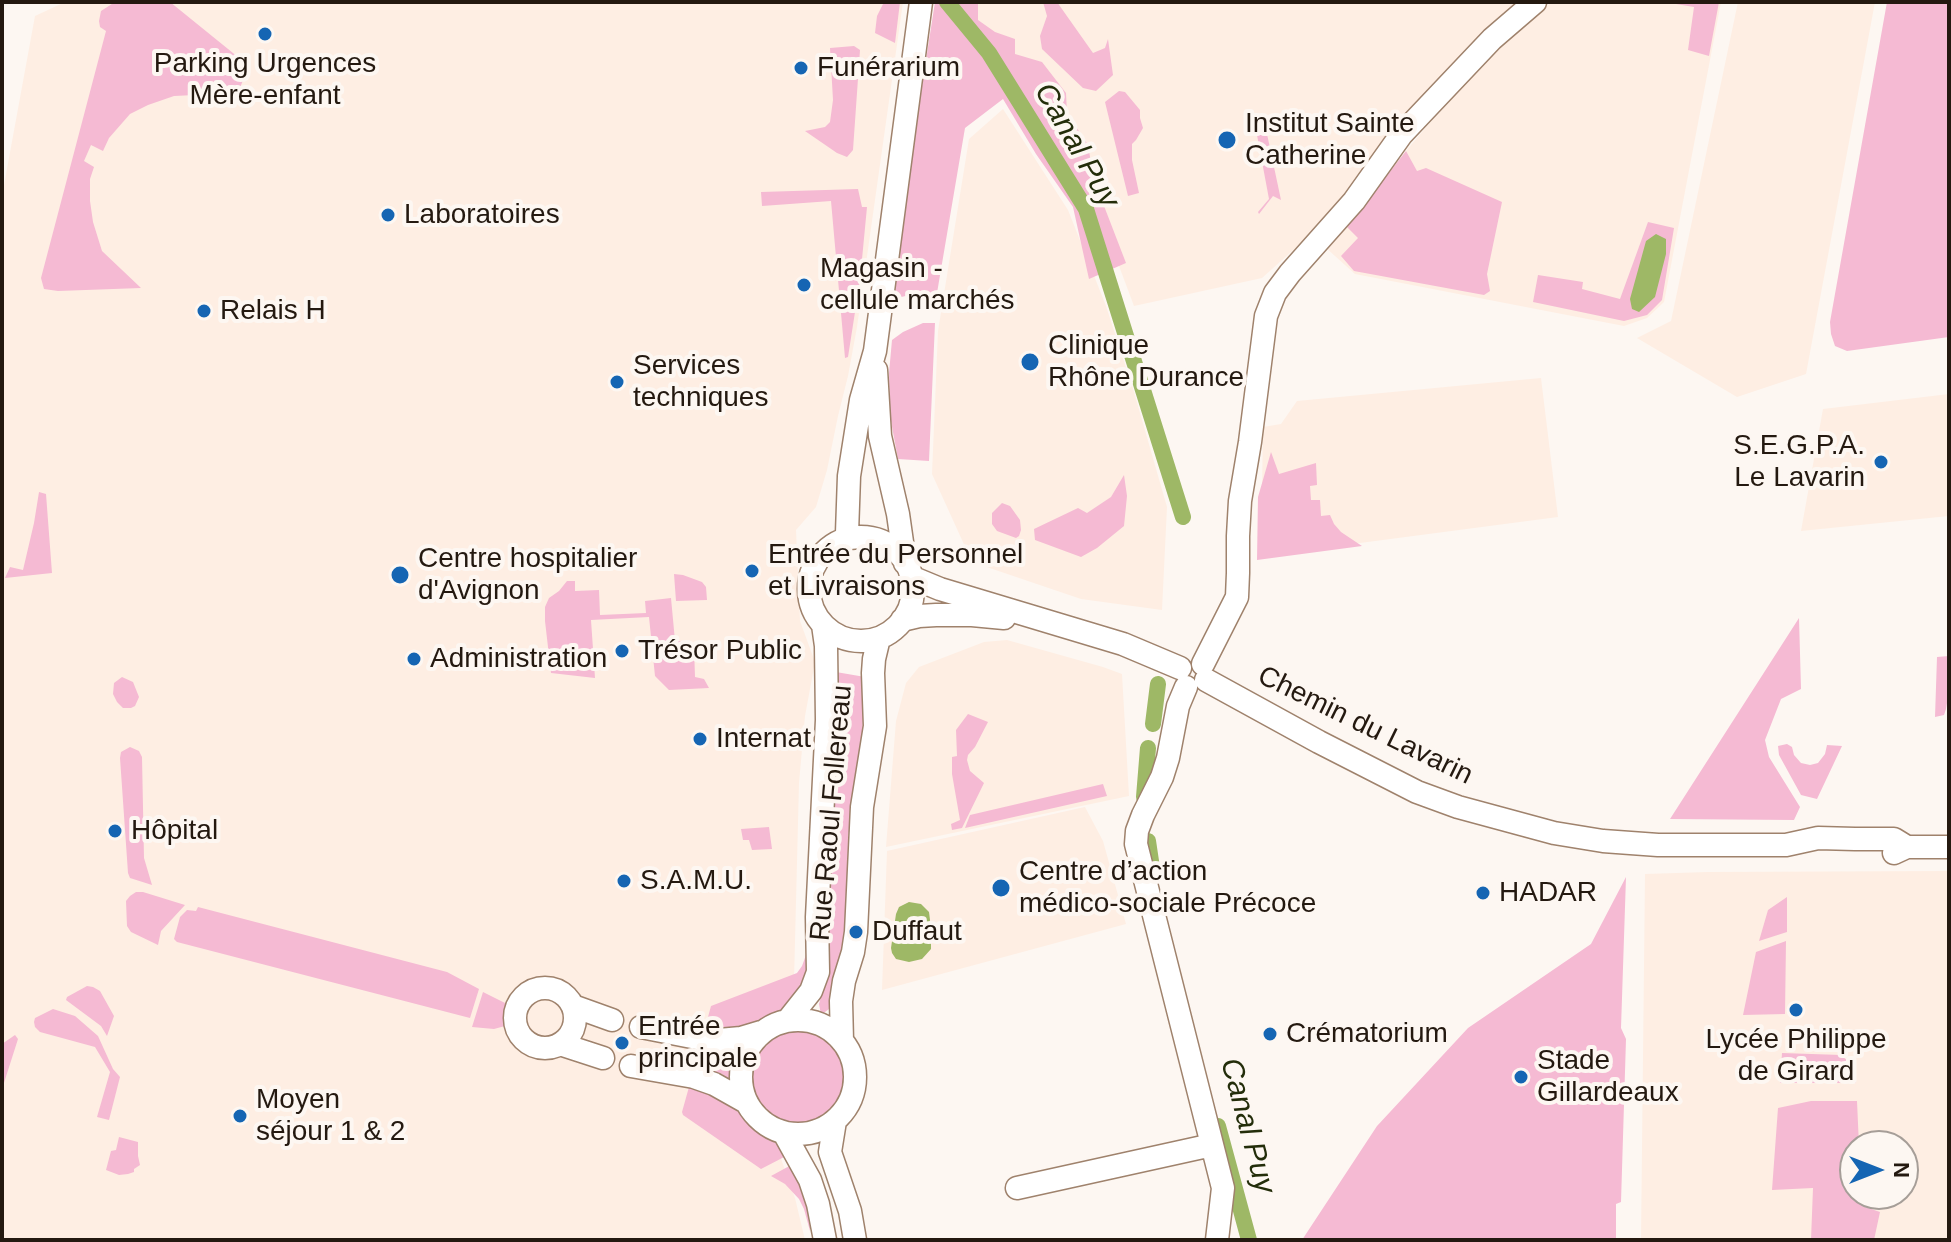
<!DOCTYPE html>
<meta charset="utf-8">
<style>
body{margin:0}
#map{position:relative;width:1951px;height:1242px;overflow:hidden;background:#fdf7f2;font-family:Arial,sans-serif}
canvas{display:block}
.frame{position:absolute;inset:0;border:4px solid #241910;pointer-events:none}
.north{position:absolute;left:1839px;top:1130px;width:80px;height:80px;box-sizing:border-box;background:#fdf7f2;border:2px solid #a69e98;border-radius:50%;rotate:90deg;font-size:22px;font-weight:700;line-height:32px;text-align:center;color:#241910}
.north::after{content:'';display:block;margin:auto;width:28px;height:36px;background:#1565b3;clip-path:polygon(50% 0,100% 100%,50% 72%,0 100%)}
</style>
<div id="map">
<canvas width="1951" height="1242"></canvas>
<div class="frame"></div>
<div class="north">N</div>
</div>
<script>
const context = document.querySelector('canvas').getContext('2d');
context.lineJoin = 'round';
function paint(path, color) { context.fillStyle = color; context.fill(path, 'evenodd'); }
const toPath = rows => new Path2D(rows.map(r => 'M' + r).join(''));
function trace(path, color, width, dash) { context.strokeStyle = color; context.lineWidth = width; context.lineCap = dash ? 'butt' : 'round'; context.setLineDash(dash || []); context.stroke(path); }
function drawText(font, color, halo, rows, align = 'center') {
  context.font = font + ' Arial,sans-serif'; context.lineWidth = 8; context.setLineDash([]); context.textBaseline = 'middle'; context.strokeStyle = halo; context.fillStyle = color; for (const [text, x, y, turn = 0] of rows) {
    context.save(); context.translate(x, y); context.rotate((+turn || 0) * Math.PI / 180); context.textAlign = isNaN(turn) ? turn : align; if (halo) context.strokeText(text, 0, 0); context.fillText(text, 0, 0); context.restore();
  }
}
paint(toPath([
 [65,2,903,2,857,327,848,376,838,416,827,470,816,507,796,530,800,621,815,662,805,716,799,783,794,981,717,1068,727,1115,779,1153,795,1198,805,1240,2,1240,2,196,35,16],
 [956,2,1523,2,1329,218,1262,278,1134,306,1080,162],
 [1552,2,1721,2,1664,302,1647,318,1624,326,1355,274,1325,247,1427,126,1515,30],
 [1738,2,1875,2,1806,374,1737,397,1637,338,1671,321],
 [1003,109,1068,210,1106,306,1134,392,1167,507,1162,610,1081,599,972,562,932,474,938,331,969,139],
 [1541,378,1558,517,1261,556,1263,427,1281,424,1297,401],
 [1949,394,1949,516,1801,531,1823,409],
 [1007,640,1103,667,1122,674,1129,796,886,847,896,721,906,683,919,667,984,642],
 [1085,807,1103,841,1126,924,882,990,887,851],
 [1949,871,1949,1240,1641,1240,1645,874,1708,872],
 [1855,1146,1903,1146,1903,1194,1855,1194]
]), '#feeee3');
paint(toPath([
 [115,2,170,2,249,66,239,90,229,100,195,95,174,96,148,105,130,114,109,138,103,151,91,145,84,161,94,167,90,179,90,201,93,222,102,251,141,288,58,291,44,289,41,278,106,31,100,27,99,21,101,11],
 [884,2,900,2,895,43,875,33,877,16],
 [935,2,978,2,978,20,995,32,1015,39,1015,54,1042,62,1066,93,1067,113,1088,145,1094,180,1126,263,1089,279,1073,207,1036,154,1003,99,965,128,937,293,918,293,893,299,910,163],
 [1043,2,1057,2,1093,53,1105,48,1108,39,1113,75,1096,91,1083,88,1042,49,1040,36,1047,16],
 [1664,2,1719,2,1709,56,1688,50,1694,7],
 [1887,2,1949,2,1949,337,1847,351,1835,346,1831,334,1830,322],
 [854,46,860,50,853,150,847,157,837,153,805,131,825,127,830,122,833,100,830,48],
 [1119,91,1125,92,1140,110,1140,118,1143,128,1136,140,1132,144,1132,160,1139,193,1128,196,1105,102],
 [1267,134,1281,200,1273,196,1259,214,1258,212,1269,199,1257,135],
 [1406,151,1417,171,1426,168,1502,202,1487,274,1490,291,1484,295,1354,271,1341,256,1358,238,1347,227],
 [858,189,862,207,867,207,860,280,848,357,845,358,831,201,762,206,761,192],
 [1648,222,1674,228,1662,300,1647,315,1624,321,1533,302,1538,275,1583,282,1582,289,1620,299],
 [923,323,935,323,929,461,898,459,890,416,889,373,892,340,903,332],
 [1271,452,1279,474,1316,463,1317,485,1310,486,1311,500,1320,500,1321,516,1330,515,1334,524,1341,532,1362,546,1257,560,1258,497],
 [1124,475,1127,496,1124,526,1097,548,1081,557,1035,540,1034,529,1078,508,1087,513,1111,497],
 [39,492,46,494,52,573,5,578,10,567,23,570,34,523],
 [1002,503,1010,506,1020,520,1021,530,1019,536,1016,538,997,531,992,524,992,513],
 [674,574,683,575,702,582,706,587,707,600,676,601],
 [567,581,575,581,575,591,599,590,600,615,646,613,645,601,671,598,675,641,688,641,688,647,694,647,695,677,704,679,709,688,669,690,655,676,649,617,591,620,595,678,551,673,545,621,545,607,549,598,559,591],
 [1799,618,1801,689,1781,699,1765,740,1769,757,1800,807,1794,820,1670,819],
 [1949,656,1949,691,1946,709,1944,715,1935,717,1937,657],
 [836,672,865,677,862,741,848,838,847,926,832,988,829,1009,821,1015,819,1004,827,976,827,948,835,750,839,696],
 [122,677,133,682,139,697,135,706,131,708,123,708,117,702,113,694,114,683],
 [968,714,988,722,975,747,968,755,967,760,970,771,984,783,962,828,952,830,951,824,960,820,952,774,952,757,957,756,956,730],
 [1787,744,1792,747,1794,755,1801,763,1810,765,1818,763,1825,754,1827,745,1842,746,1817,799,1801,795,1779,755,1778,746],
 [130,747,139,751,142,757,144,858,152,885,130,878,128,873,120,758,121,752],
 [1103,784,1107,796,965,828,970,815],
 [769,827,772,849,752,850,749,840,743,840,741,829],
 [1626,877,1621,1028,1626,1039,1621,1202,1616,1204,1616,1240,1302,1240,1377,1126,1468,1028,1591,944],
 [136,892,143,892,185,905,161,931,158,945,131,932,127,926,126,901,130,896],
 [1787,897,1787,932,1759,941,1768,910],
 [198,907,447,972,479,989,470,1018,177,942,174,939,180,917,187,910,196,911],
 [810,929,807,980,787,1006,775,1014,742,1028,723,1030,705,1028,711,1006,797,973,802,966,806,955],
 [1786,941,1785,1014,1743,1015,1756,952],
 [87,986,93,987,100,991,114,1016,107,1036,101,1026,66,1000,67,997],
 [483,992,505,1003,507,1008,505,1026,494,1029,472,1027],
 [53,1009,75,1016,98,1036,113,1069,120,1077,109,1120,97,1117,110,1072,95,1047,40,1032,35,1027,34,1022,35,1018],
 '751 1075a48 48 0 1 1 96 0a48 48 0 1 1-96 0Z',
 [15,1035,18,1039,3,1086,2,1044],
 [700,1045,739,1046,735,1054,732,1081,722,1074,694,1067],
 [1782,1053,1841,1055,1852,1065,1856,1083,1780,1083],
 [689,1087,700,1087,728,1102,754,1127,778,1145,788,1155,761,1169,683,1115,682,1112],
 [1811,1101,1857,1101,1859,1146,1855,1146,1855,1194,1861,1194,1862,1206,1880,1212,1874,1240,1811,1240,1813,1188,1772,1190,1778,1108],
 [119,1137,138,1142,138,1156,140,1165,134,1169,134,1172,128,1174,119,1175,106,1170,111,1151,116,1150],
 [793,1164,805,1195,810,1217,810,1231,804,1209,799,1199,785,1184,771,1176]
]), '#f5bad3');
paint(toPath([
 [1656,234,1666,239,1666,254,1655,297,1639,312,1632,309,1630,299,1646,241],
 [909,902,921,904,929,912,930,920,928,928,931,944,931,949,922,959,909,962,896,959,892,953,891,948,896,914,899,907]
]), '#9eb866');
trace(toPath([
 [947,2,989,53,1086,209,1183,517],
 [1153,724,1158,684],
 [1144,797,1148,748],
 [1148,841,1152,868],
 [1218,1126,1249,1240]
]), '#9eb866', 16);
const minor = toPath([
 [876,370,880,436,898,514,905,563],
 '809 589a52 52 0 1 1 104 0a52 52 0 1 1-104 0Z',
 [844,540,847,533,849,476,861,400,875,351,921,2],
 [911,577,940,589,1123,644,1180,668],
 [902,620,919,616,936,615,972,615,1004,618],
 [1203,664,1237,597,1238,573,1238,536,1240,501,1250,442,1266,316,1275,293,1290,273,1354,201,1401,135,1492,39,1535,2],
 [1206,680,1319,742,1417,792,1458,807,1554,833,1603,841,1658,845,1786,845,1818,838,1855,839,1894,839,1907,847],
 [1186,687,1178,706,1168,758,1162,777,1143,815,1137,831,1136,844,1223,1188,1217,1240],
 [1894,853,1907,847,1949,847],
 '515 1018a30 30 0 1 1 60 0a30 30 0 1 1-60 0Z',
 [573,1006,612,1020],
 '741 1077a57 57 0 1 1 114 0a57 57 0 1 1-114 0Z',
 [788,1020,811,991,818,972,817,917,827,720,826,646,823,625],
 [641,1027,697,1038,719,1040,741,1038,761,1032],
 [842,1041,841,1001,844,981,853,952,856,932,862,807,875,726,873,673,874,659,879,638],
 [560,1044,603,1058],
 [631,1066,694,1077,714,1084,746,1102],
 [835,1121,830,1152,850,1211,855,1240],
 [784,1133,810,1180,818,1204,825,1240],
 [1017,1188,1212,1145]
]);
trace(minor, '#9f826c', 25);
trace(minor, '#fff', 22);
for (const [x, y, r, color] of [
 [265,34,8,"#1565b3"],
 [801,68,8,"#1565b3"],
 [1227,140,10,"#1565b3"],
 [388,215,8,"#1565b3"],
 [804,285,8,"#1565b3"],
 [204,311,8,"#1565b3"],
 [1030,362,10,"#1565b3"],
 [617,382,8,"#1565b3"],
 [1881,462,8,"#1565b3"],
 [752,571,8,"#1565b3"],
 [400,575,10,"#1565b3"],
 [622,651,8,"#1565b3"],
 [414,659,8,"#1565b3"],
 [700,739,8,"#1565b3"],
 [115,831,8,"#1565b3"],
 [624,881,8,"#1565b3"],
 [1001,888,10,"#1565b3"],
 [1483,893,8,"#1565b3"],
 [856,932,8,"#1565b3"],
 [1796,1010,8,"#1565b3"],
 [1270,1034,8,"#1565b3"],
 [622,1043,8,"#1565b3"],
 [1521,1077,8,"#1565b3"],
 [240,1116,8,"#1565b3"]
]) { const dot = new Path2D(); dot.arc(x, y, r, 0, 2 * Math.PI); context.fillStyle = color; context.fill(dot); trace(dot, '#fdf7f2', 3); }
drawText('28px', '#241910', '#fdf7f2', [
 ["Parking Urgences",265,64,"center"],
 ["Mère-enfant",265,96,"center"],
 ["Funérarium",817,68],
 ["Institut Sainte",1245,124],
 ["Catherine",1245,156],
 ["Laboratoires",404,215],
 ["Magasin -",820,269],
 ["cellule marchés",820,301],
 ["Relais H",220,311],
 ["Clinique",1048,346],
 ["Rhône Durance",1048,378],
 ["Services",633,366],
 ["techniques",633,398],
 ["S.E.G.P.A.",1865,446,"right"],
 ["Le Lavarin",1865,478,"right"],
 ["Entrée du Personnel",768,555],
 ["et Livraisons",768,587],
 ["Centre hospitalier",418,559],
 ["d'Avignon",418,591],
 ["Trésor Public",638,651],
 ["Administration",430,659],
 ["Internat",716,739],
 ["Hôpital",131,831],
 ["Centre d’action",1019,872],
 ["médico-sociale Précoce",1019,904],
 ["S.A.M.U.",640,881],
 ["HADAR",1499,893],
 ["Duffaut",872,932],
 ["Entrée",638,1027],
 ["principale",638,1059],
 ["Crématorium",1286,1034],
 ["Lycée Philippe",1796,1040,"center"],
 ["de Girard",1796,1072,"center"],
 ["Stade",1537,1061],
 ["Gillardeaux",1537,1093],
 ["Moyen",256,1100],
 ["séjour 1 & 2",256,1132]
], 'left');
drawText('28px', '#241910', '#fdf7f2', [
 ["Chemin du Lavarin",1365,726,26],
 ["Rue Raoul Follereau",832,813,-85]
]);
drawText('italic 30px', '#232d0a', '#fdf7f2', [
 ["Canal Puy",1076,146,60],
 ["Canal Puy",1247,1126,75]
]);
</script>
